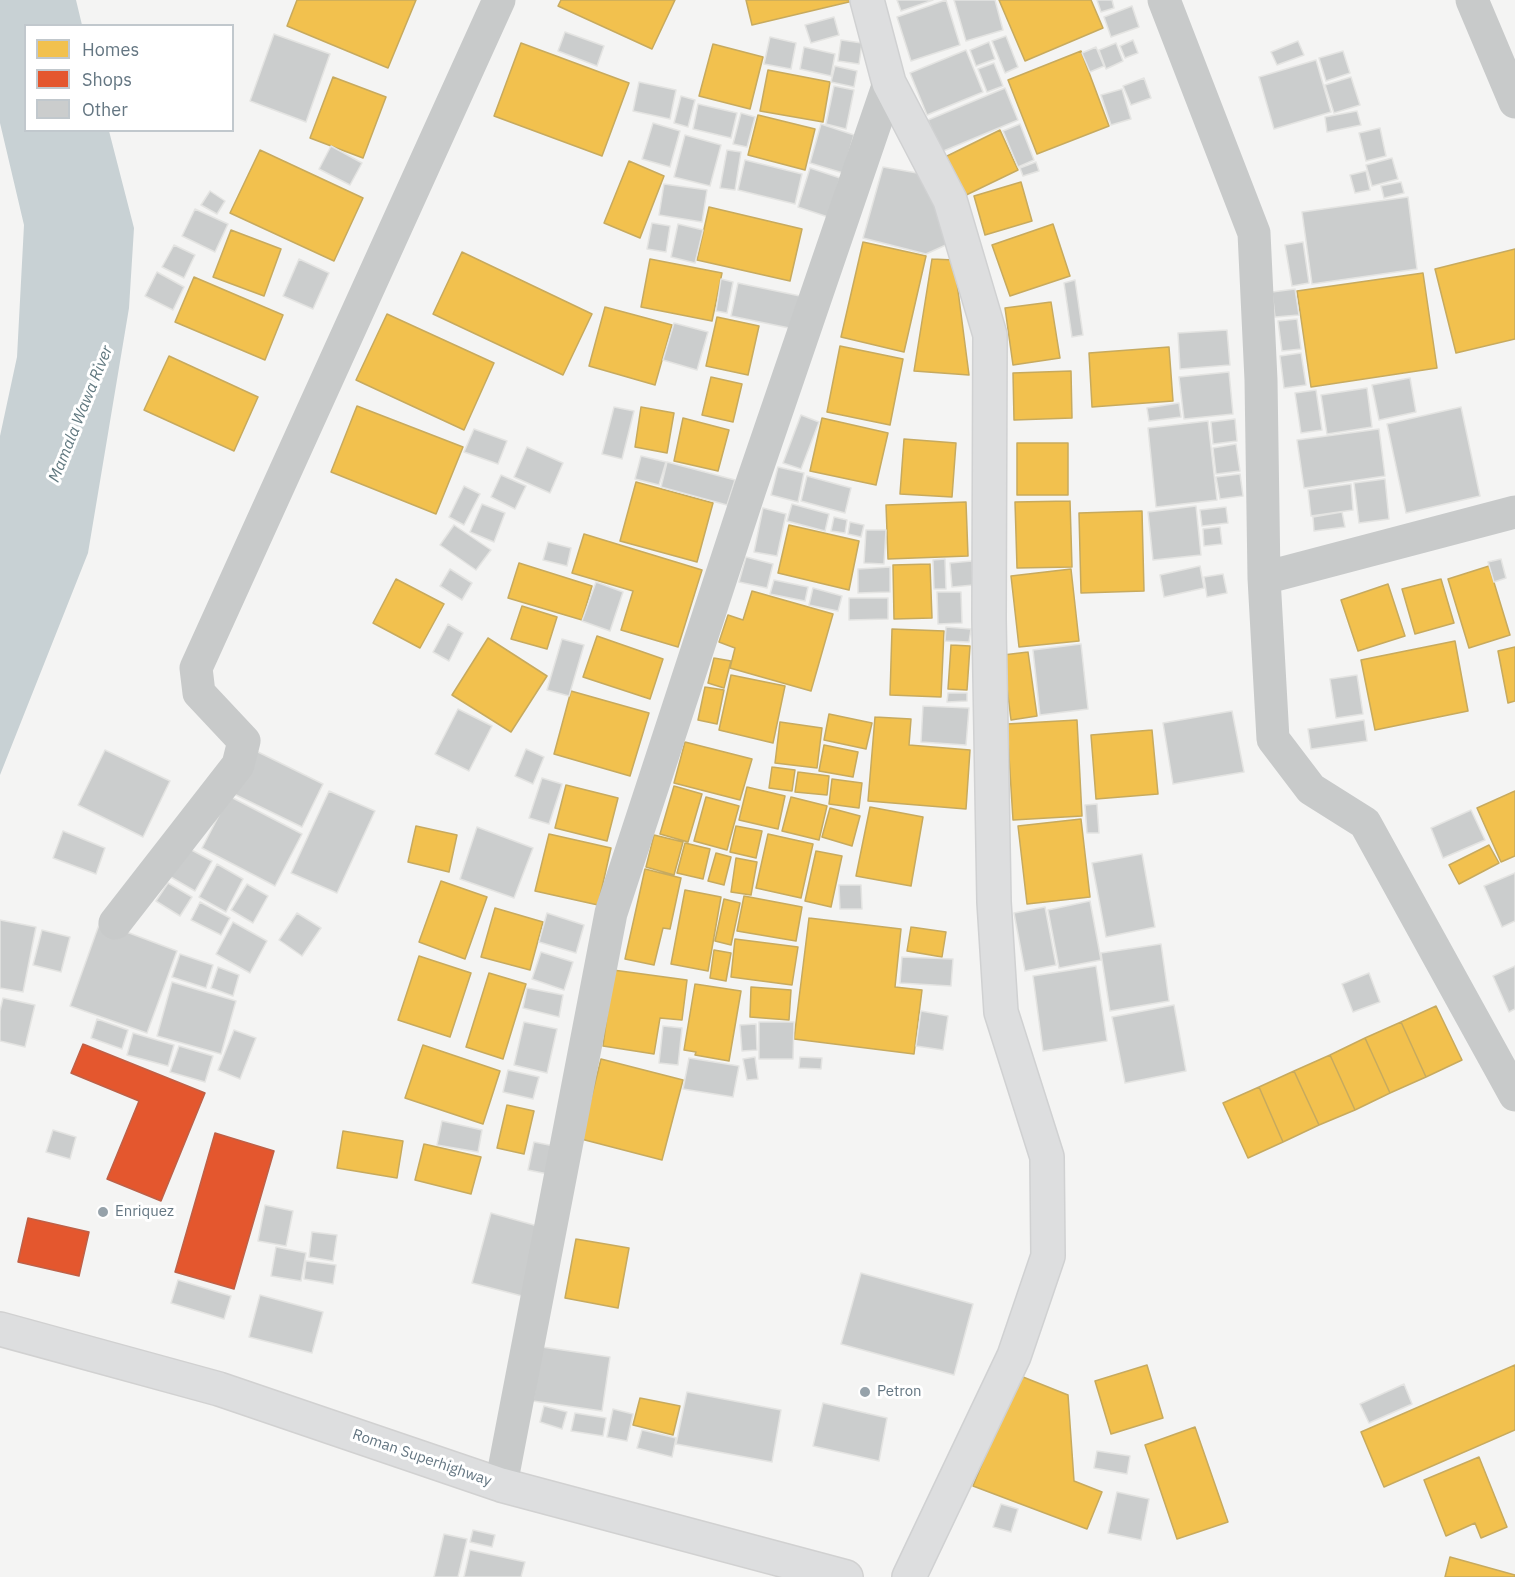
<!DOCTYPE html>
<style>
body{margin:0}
#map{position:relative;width:1515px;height:1577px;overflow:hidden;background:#f4f4f3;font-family:"IBM Plex Sans",sans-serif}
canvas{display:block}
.legend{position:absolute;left:24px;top:24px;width:210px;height:108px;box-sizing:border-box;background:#fff;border:2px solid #c1c8cd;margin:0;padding:8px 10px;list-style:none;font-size:18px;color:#647682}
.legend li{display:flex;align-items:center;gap:12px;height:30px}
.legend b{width:30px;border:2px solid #c1c8cd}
</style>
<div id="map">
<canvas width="1515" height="1577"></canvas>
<ul class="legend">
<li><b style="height:16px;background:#f2c14e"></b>Homes</li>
<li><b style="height:16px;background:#e4572e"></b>Shops</li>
<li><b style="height:16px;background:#cbcdcd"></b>Other</li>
</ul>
</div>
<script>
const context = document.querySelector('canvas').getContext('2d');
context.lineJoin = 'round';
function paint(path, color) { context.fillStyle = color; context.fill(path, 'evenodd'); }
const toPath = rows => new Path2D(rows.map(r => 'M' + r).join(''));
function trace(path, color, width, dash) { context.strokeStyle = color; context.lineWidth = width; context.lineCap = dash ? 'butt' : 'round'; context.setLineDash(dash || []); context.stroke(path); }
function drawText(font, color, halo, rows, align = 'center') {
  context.font = font + ' "IBM Plex Sans",sans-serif'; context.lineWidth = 6; context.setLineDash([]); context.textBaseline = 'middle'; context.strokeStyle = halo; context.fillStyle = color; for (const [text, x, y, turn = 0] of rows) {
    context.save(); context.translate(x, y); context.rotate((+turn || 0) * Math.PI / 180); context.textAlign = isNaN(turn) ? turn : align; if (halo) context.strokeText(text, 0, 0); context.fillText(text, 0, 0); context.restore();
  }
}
paint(toPath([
 [0,0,76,0,82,25,26,26,26,130,109,131,134,228,129,308,88,553,0,775,0,436,17,357,24,225,0,123]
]), '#c8d1d4');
const homes = toPath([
 [297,0,416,0,388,68,287,26,297,0],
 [561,0,675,0,652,49,558,6,561,0],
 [746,0,853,0,853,1,752,25,746,0],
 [999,0,1091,0,1103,28,1025,61,999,0],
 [521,43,629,83,602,156,494,116,521,43],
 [713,44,763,57,750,109,699,96,713,44],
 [1081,51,1109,126,1037,154,1008,80,1081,51],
 [768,70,830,82,823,122,760,111,768,70],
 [333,77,386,97,363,158,310,138,333,77],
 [758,115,815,129,805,170,748,155,758,115],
 [1000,130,1018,170,960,198,941,159,1000,130],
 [260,150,363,198,334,261,230,213,260,150],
 [629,161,664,176,640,238,604,223,629,161],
 [1021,182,1032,221,985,235,974,196,1021,182],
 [709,207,802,229,790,281,697,260,709,207],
 [1053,224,1070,276,1010,296,992,245,1053,224],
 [231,230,281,249,264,296,213,277,231,230],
 [863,242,926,256,904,352,841,337,863,242],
 [1515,249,1515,339,1456,353,1435,269,1515,249],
 [462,252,592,314,563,375,433,314,462,252],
 [650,259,722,273,712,321,641,307,650,259],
 [932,259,954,260,969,375,914,371,932,259],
 [1423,273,1437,368,1311,387,1297,291,1423,273],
 [194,277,283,315,265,360,175,322,194,277],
 [1051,302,1060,358,1013,365,1005,308,1051,302],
 [605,307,672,325,655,385,589,366,605,307],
 [387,314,494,363,464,430,356,380,387,314],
 [717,317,759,326,748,375,706,366,717,317],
 [840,346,903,359,890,425,827,412,840,346],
 [1169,347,1173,401,1092,407,1089,353,1169,347],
 [169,356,258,397,234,451,144,410,169,356],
 [1071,371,1072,418,1014,420,1013,373,1071,371],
 [711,377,742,384,733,422,702,415,711,377],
 [357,406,463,447,436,514,331,472,357,406],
 [641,407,674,413,667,453,635,447,641,407],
 [683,418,729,430,718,471,674,461,683,418],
 [822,418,888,433,876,485,810,471,822,418],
 [904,439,956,443,952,497,900,494,904,439],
 [1017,443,1068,443,1068,495,1017,495,1017,443],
 [636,482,713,503,697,562,620,541,636,482],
 [1070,501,1072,567,1017,568,1015,502,1070,501],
 [966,502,968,556,888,559,886,505,966,502],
 [1142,511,1144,591,1081,593,1079,513,1142,511],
 [789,525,859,541,849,590,778,573,789,525],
 [584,534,702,570,678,647,621,630,633,591,572,573,584,534],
 [519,563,592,586,582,620,508,598,519,563],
 [930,564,932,618,894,619,893,565,930,564],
 [1489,566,1510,635,1469,648,1448,579,1489,566],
 [1071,569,1079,641,1019,647,1011,576,1071,569],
 [396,579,444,604,420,648,373,623,396,579],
 [1441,579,1454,623,1415,634,1402,589,1441,579],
 [1388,584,1405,636,1358,651,1341,600,1388,584],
 [752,591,833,614,811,691,730,668,735,648,719,642,728,615,743,620,752,591],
 [522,606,557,617,547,649,511,639,522,606],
 [892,629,944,631,941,697,890,695,892,629],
 [597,636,663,659,650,699,583,677,597,636],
 [488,638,547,676,511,732,452,695,488,638],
 [1455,641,1468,711,1375,730,1361,660,1455,641],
 [951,645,970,646,967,690,948,689,951,645],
 [1515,647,1515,701,1508,703,1498,651,1515,647],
 [1028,652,1037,716,1011,720,1003,655,1028,652],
 [714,658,731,661,724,688,708,683,714,658],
 [731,675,785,686,773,743,719,730,731,675],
 [705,687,724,690,717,724,698,720,705,687],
 [571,691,649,713,630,776,554,754,571,691],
 [829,714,872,723,866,749,824,740,829,714],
 [875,717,911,719,909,745,970,750,966,809,868,801,875,717],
 [1077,720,1082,816,1013,820,1007,724,1077,720],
 [780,722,822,728,817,768,775,763,780,722],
 [1152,730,1158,794,1096,799,1091,735,1152,730],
 [685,742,752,759,740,800,674,783,685,742],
 [824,745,858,752,853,777,819,771,824,745],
 [772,767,795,770,792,791,769,788,772,767],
 [798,772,829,776,827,795,795,792,798,772],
 [832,779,862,783,859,808,829,804,832,779],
 [566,785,618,798,607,841,555,828,566,785],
 [674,786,702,794,688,842,660,834,674,786],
 [747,787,785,796,778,829,739,820,747,787],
 [1515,791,1515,856,1501,862,1477,808,1515,791],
 [706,797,739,806,727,850,694,841,706,797],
 [791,797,827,806,819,840,782,831,791,797],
 [870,807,923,817,911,886,856,876,870,807],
 [830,808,860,816,852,846,822,837,830,808],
 [1081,819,1090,897,1027,904,1018,826,1081,819],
 [416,826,457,835,449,872,408,862,416,826],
 [736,826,762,831,756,858,730,852,736,826],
 [549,834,611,848,598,905,535,891,549,834],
 [768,834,813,844,801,898,756,888,768,834],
 [654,835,683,842,674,875,646,867,654,835],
 [685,843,710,849,703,879,677,873,685,843],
 [1489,845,1499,863,1459,884,1449,865,1489,845],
 [816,851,842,856,831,907,805,901,816,851],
 [716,853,731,857,724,885,708,881,716,853],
 [736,858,757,862,751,895,731,892,736,858],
 [645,869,681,878,670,929,663,928,654,965,625,959,645,869],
 [441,881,487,897,465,959,419,942,441,881],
 [685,890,721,897,708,971,671,964,685,890],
 [744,896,802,907,796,941,737,931,744,896],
 [724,899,740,903,731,945,715,941,724,899],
 [495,908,543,922,530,970,481,957,495,908],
 [809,918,901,929,895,987,922,990,914,1054,794,1039,809,918],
 [911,927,946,932,942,957,907,951,911,927],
 [735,939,798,947,792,985,731,977,735,939],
 [714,950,731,953,726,981,710,978,714,950],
 [419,956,471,973,450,1037,398,1020,419,956],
 [613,970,687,980,682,1020,660,1018,654,1054,603,1046,613,970],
 [489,973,526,984,503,1059,466,1047,489,973],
 [695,984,741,991,729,1061,695,1055,696,1052,684,1050,695,984],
 [751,987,791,990,789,1020,750,1017,751,987],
 [1436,1006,1462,1060,1426,1077,1401,1022,1436,1006],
 [1401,1022,1426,1077,1390,1093,1365,1038,1401,1022],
 [1365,1038,1390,1093,1355,1110,1330,1055,1365,1038],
 [423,1045,500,1071,483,1124,405,1098,423,1045],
 [1330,1055,1355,1110,1319,1125,1294,1071,1330,1055],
 [601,1059,683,1080,662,1160,581,1139,601,1059],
 [1294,1071,1319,1125,1283,1142,1259,1087,1294,1071],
 [1259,1087,1283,1142,1248,1158,1223,1103,1259,1087],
 [507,1105,534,1111,524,1154,497,1148,507,1105],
 [343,1131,403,1141,397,1178,337,1168,343,1131],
 [424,1144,481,1157,471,1194,415,1180,424,1144],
 [576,1239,629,1248,618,1308,565,1298,576,1239],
 [1147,1365,1163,1418,1111,1434,1095,1381,1147,1365],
 [1515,1365,1515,1430,1384,1487,1361,1432,1515,1365],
 [1018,1375,1068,1395,1074,1481,1102,1492,1087,1529,973,1486,1018,1375],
 [640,1398,680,1406,673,1435,633,1425,640,1398],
 [1195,1427,1228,1522,1177,1539,1145,1445,1195,1427],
 [1479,1457,1507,1527,1481,1538,1475,1523,1446,1536,1424,1480,1479,1457],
 [1450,1557,1515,1575,1515,1577,1445,1577,1450,1557]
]);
paint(homes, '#f2c14e');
trace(homes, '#c7aa5e', 1.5);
const shops = toPath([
 [83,1044,205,1093,161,1201,107,1179,139,1101,71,1073,83,1044],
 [215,1133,274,1151,234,1289,175,1272,215,1133],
 [28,1218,89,1232,79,1276,18,1262,28,1218]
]);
paint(shops, '#e4572e');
trace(shops, '#be6047', 1.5);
const building = toPath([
 [897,0,933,0,901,11,897,0],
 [946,0,960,45,911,61,897,17,946,0],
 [954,0,995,0,1003,30,966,41,954,0],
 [1097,0,1112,0,1114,8,1101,12,1097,0],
 [1132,6,1139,27,1111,37,1104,17,1132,6],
 [834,17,839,35,811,43,805,25,834,17],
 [565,32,604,46,597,66,558,51,565,32],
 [274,34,330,54,306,122,250,101,274,34],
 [1006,36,1018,67,1005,73,992,41,1006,36],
 [770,37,796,43,791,69,764,64,770,37],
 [841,40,862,43,859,64,838,61,841,40],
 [1133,40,1138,53,1125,58,1120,46,1133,40],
 [1298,41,1304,55,1277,65,1271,52,1298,41],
 [989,42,995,59,976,66,970,50,989,42],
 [1116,43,1123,61,1106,69,1099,50,1116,43],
 [804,47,835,54,831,76,800,69,804,47],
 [1096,47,1104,66,1090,72,1082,53,1096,47],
 [966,50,983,92,927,115,910,73,966,50],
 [1343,51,1350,73,1326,81,1319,58,1343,51],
 [1316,60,1331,112,1274,129,1259,77,1316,60],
 [994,63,1003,86,987,92,978,69,994,63],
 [835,66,857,71,854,87,831,82,835,66],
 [1351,77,1360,105,1334,113,1325,85,1351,77],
 [1144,78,1151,98,1131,105,1123,86,1144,78],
 [639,82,676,90,670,119,633,111,639,82],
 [834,86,854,90,846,129,826,124,834,86],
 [1005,88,1018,120,941,152,928,120,1005,88],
 [1122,89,1131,119,1111,125,1101,95,1122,89],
 [681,96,695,100,688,127,674,123,681,96],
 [698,104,737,113,731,138,693,129,698,104],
 [1357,111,1361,125,1327,132,1325,117,1357,111],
 [741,113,755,117,747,147,733,144,741,113],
 [653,123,680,131,670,167,642,159,653,123],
 [821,124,854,135,843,173,810,163,821,124],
 [1020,124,1034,160,1018,167,1003,131,1020,124],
 [1380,128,1386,156,1366,161,1359,133,1380,128],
 [685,135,721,145,710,186,674,177,685,135],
 [331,146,362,163,350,185,319,169,331,146],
 [727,150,741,152,735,190,720,188,727,150],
 [1392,158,1398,179,1372,186,1366,165,1392,158],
 [745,160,802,174,795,204,738,190,745,160],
 [1036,162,1039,171,1023,176,1020,168,1036,162],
 [883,167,923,174,948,244,926,254,863,238,883,167],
 [810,168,840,178,828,217,798,207,810,168],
 [1366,171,1370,190,1355,193,1350,175,1366,171],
 [1401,182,1404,193,1384,198,1381,186,1401,182],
 [664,184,707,190,702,222,659,215,664,184],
 [210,191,225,201,217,214,201,205,210,191],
 [1408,197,1417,269,1312,284,1302,212,1408,197],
 [195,209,228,224,215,252,182,236,195,209],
 [652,223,670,226,666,252,647,249,652,223],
 [678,224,703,230,695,263,671,257,678,224],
 [1303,242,1309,283,1292,286,1285,245,1303,242],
 [174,245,195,255,184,278,162,267,174,245],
 [299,259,329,273,313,309,283,296,299,259],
 [157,272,184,287,173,310,145,296,157,272],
 [721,279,733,282,727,313,716,311,721,279],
 [1075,280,1083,335,1072,337,1064,283,1075,280],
 [738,283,800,296,794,329,731,316,738,283],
 [1295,289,1299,315,1275,317,1272,292,1295,289],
 [1297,319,1301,349,1282,351,1278,321,1297,319],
 [674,323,708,332,697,370,663,360,674,323],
 [1227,330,1230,365,1180,369,1178,333,1227,330],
 [1301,353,1306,385,1284,388,1280,356,1301,353],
 [1229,372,1233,414,1184,419,1179,377,1229,372],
 [1410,378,1416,412,1379,420,1372,385,1410,378],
 [1367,388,1372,427,1327,434,1321,395,1367,388],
 [1316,390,1322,430,1301,433,1295,393,1316,390],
 [1179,403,1181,417,1149,421,1147,408,1179,403],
 [614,407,634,411,622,459,602,454,614,407],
 [1461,407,1480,496,1406,513,1387,424,1461,407],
 [801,415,819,422,801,469,783,463,801,415],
 [1235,419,1237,441,1213,444,1211,422,1235,419],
 [1208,421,1217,500,1156,507,1148,428,1208,421],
 [474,429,507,441,498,464,464,452,474,429],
 [1379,429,1385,476,1304,488,1297,440,1379,429],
 [1236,444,1240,471,1216,474,1213,448,1236,444],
 [527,447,563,463,550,493,514,477,527,447],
 [641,456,666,462,659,485,635,479,641,456],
 [667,462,735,480,727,505,661,487,667,462],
 [778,467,804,473,798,502,771,495,778,467],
 [1240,474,1243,496,1220,499,1216,477,1240,474],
 [501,475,526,486,515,509,491,497,501,475],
 [807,476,851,488,845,513,801,501,807,476],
 [1385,479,1389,519,1359,523,1354,483,1385,479],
 [1351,484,1353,510,1311,516,1308,490,1351,484],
 [464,486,480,494,464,525,449,517,464,486],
 [482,504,505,513,494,542,470,532,482,504],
 [792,504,829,514,825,531,787,521,792,504],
 [1196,506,1201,555,1153,560,1148,512,1196,506],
 [1226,507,1228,523,1202,526,1200,510,1226,507],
 [763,508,786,514,777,556,754,552,763,508],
 [1342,512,1345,527,1314,531,1313,517,1342,512],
 [834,517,847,520,845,533,831,531,834,517],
 [850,522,864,525,861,537,848,534,850,522],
 [454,525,491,550,476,570,440,545,454,525],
 [1220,527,1222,544,1204,546,1203,529,1220,527],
 [866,530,886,530,884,564,864,563,866,530],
 [548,542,571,548,567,566,543,560,548,542],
 [746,557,773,564,767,588,739,582,746,557],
 [945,559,946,589,934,589,933,560,945,559],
 [1501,559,1506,578,1494,582,1488,562,1501,559],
 [972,561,973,585,952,587,950,563,972,561],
 [1200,566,1204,588,1164,597,1160,575,1200,566],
 [890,567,890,592,858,593,858,569,890,567],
 [450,569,472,583,462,600,440,586,450,569],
 [1223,574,1227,593,1207,597,1204,577,1223,574],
 [774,580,808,587,805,601,770,594,774,580],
 [596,582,623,592,610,631,582,621,596,582],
 [813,588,842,596,838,611,809,605,813,588],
 [937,592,961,592,962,623,938,624,937,592],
 [849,598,888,598,888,619,849,620,849,598],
 [448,624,463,633,449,661,433,652,448,624],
 [946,627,971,629,969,642,945,641,946,627],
 [562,639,584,645,569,696,547,690,562,639],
 [1081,644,1088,709,1040,715,1033,650,1081,644],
 [1357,675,1363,714,1336,718,1330,679,1357,675],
 [948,693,967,693,967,701,947,702,948,693],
 [923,706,969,708,966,745,921,742,923,706],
 [458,709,492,726,469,771,435,754,458,709],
 [1232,711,1244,772,1173,784,1163,723,1232,711],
 [1364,720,1367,741,1311,749,1308,729,1364,720],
 [526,749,544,757,533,784,515,776,526,749],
 [105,750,170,781,143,837,78,805,105,750],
 [256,751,323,784,302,827,234,794,256,751],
 [542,778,562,784,549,824,529,818,542,778],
 [329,791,375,811,337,893,291,873,329,791],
 [229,796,302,834,275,886,202,848,229,796],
 [1097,804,1099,833,1087,833,1085,805,1097,804],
 [1471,810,1485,840,1443,858,1431,828,1471,810],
 [477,827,533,848,514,898,460,879,477,827],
 [63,831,105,848,96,874,53,858,63,831],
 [186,847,212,861,195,891,169,876,186,847],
 [1142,854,1155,927,1106,937,1092,863,1142,854],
 [217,864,243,879,226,912,199,897,217,864],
 [1515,873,1515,921,1502,927,1484,886,1515,873],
 [168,883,192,897,180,916,156,901,168,883],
 [247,884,268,896,253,923,231,910,247,884],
 [839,885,861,885,862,909,840,909,839,885],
 [1090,901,1101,960,1059,968,1048,910,1090,901],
 [200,902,230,918,221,935,191,920,200,902],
 [1045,907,1056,965,1025,971,1014,913,1045,907],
 [297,913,321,928,302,956,279,940,297,913],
 [547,913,584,925,576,953,539,942,547,913],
 [0,920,36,927,23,992,0,988,0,920],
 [100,922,177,951,147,1033,70,1006,100,922],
 [233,922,267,941,250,973,216,954,233,922],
 [42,930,70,937,61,972,33,965,42,930],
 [1161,944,1169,1001,1110,1011,1101,953,1161,944],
 [541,952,573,962,564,990,532,979,541,952],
 [180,954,213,965,206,988,172,977,180,954],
 [902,957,953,959,951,986,900,983,902,957],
 [1096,966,1107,1041,1043,1051,1033,976,1096,966],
 [1515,966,1515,1009,1509,1012,1493,976,1515,966],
 [218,967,239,975,233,996,211,988,218,967],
 [1369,973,1380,1002,1353,1012,1342,984,1369,973],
 [172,982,236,1001,221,1054,157,1036,172,982],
 [527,988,563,995,559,1017,523,1008,527,988],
 [3,998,35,1005,25,1047,0,1041,0,1011,3,998],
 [1174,1005,1186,1071,1125,1083,1112,1017,1174,1005],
 [921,1011,948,1016,943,1050,916,1046,921,1011],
 [97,1019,128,1030,122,1049,91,1038,97,1019],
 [524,1022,557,1029,547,1073,514,1065,524,1022],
 [759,1022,794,1022,793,1059,759,1059,759,1022],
 [756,1024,757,1050,742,1051,740,1025,756,1024],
 [663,1026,682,1028,678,1065,659,1063,663,1026],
 [234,1030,256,1038,240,1079,218,1070,234,1030],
 [133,1033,174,1045,168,1066,127,1055,133,1033],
 [179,1046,213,1056,205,1082,170,1072,179,1046],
 [755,1057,758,1079,747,1080,743,1059,755,1057],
 [800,1057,822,1058,821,1069,799,1068,800,1057],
 [689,1058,739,1066,733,1097,683,1089,689,1058],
 [508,1070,539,1077,533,1099,503,1092,508,1070],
 [442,1121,482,1130,478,1152,437,1145,442,1121],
 [53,1130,76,1137,70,1159,46,1152,53,1130],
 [534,1142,559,1147,553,1175,528,1170,534,1142],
 [265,1205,293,1211,286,1246,258,1241,265,1205],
 [491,1213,541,1227,522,1296,472,1283,491,1213],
 [312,1232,337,1235,333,1261,309,1257,312,1232],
 [276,1247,306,1253,301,1281,271,1276,276,1247],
 [306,1261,336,1265,333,1284,304,1279,306,1261],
 [861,1273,973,1304,954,1375,841,1344,861,1273],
 [178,1280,231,1296,224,1319,171,1303,178,1280],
 [260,1295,323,1312,312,1353,249,1337,260,1295],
 [542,1347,610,1357,602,1411,533,1401,542,1347],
 [1404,1384,1412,1404,1369,1423,1360,1404,1404,1384],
 [687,1392,781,1410,772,1462,676,1444,687,1392],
 [823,1403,887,1418,879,1461,813,1446,823,1403],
 [544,1406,567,1412,562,1429,540,1422,544,1406],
 [613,1409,633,1414,627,1441,607,1437,613,1409],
 [575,1413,606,1418,603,1436,571,1431,575,1413],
 [642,1430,676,1438,672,1457,637,1448,642,1430],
 [1097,1451,1130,1456,1127,1474,1094,1468,1097,1451],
 [1117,1492,1149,1499,1141,1540,1108,1533,1117,1492],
 [1001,1504,1018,1509,1011,1532,993,1527,1001,1504],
 [473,1530,495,1535,492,1547,470,1542,473,1530],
 [444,1534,467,1539,458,1577,434,1577,444,1534],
 [470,1550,525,1562,521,1577,464,1577,470,1550]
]);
paint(building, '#cbcdcd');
trace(building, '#e4e4e2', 1.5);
const secondary = toPath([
 [867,0,889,83,950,200,990,335,989,619,994,902,1001,1012,1047,1157,1048,1256,1014,1356,909,1577]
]);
const primary = toPath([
 [0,1329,219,1389,501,1485,846,1577]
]);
trace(secondary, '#d0d1d2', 36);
trace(primary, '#d1d1d1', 36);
trace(toPath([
 [1164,0,1254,233,1261,380,1264,578,1273,739,1311,789,1365,823,1515,1095],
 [1472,0,1515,102],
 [1264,578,1515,512],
 [115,923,238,765,244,741,199,693,196,668,499,0],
 [501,1485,611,913,750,489,889,83]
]), '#c8caca', 33);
trace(secondary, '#dddedf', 33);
trace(primary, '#dddedf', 33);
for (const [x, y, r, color] of [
 [103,1212,6,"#96a2aa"],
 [865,1392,6,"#96a2aa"]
]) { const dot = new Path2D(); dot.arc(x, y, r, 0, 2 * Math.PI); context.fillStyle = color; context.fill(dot); trace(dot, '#fff', 2); }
drawText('15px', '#647682', '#fff', [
 ["Enriquez",115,1212],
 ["Petron",877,1392]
], 'left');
drawText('15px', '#647682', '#fff', [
 ["Roman Superhighway",422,1458,19]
]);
drawText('italic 16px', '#60787f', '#fff', [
 ["Mamala Wawa River",81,414,-68]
]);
</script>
